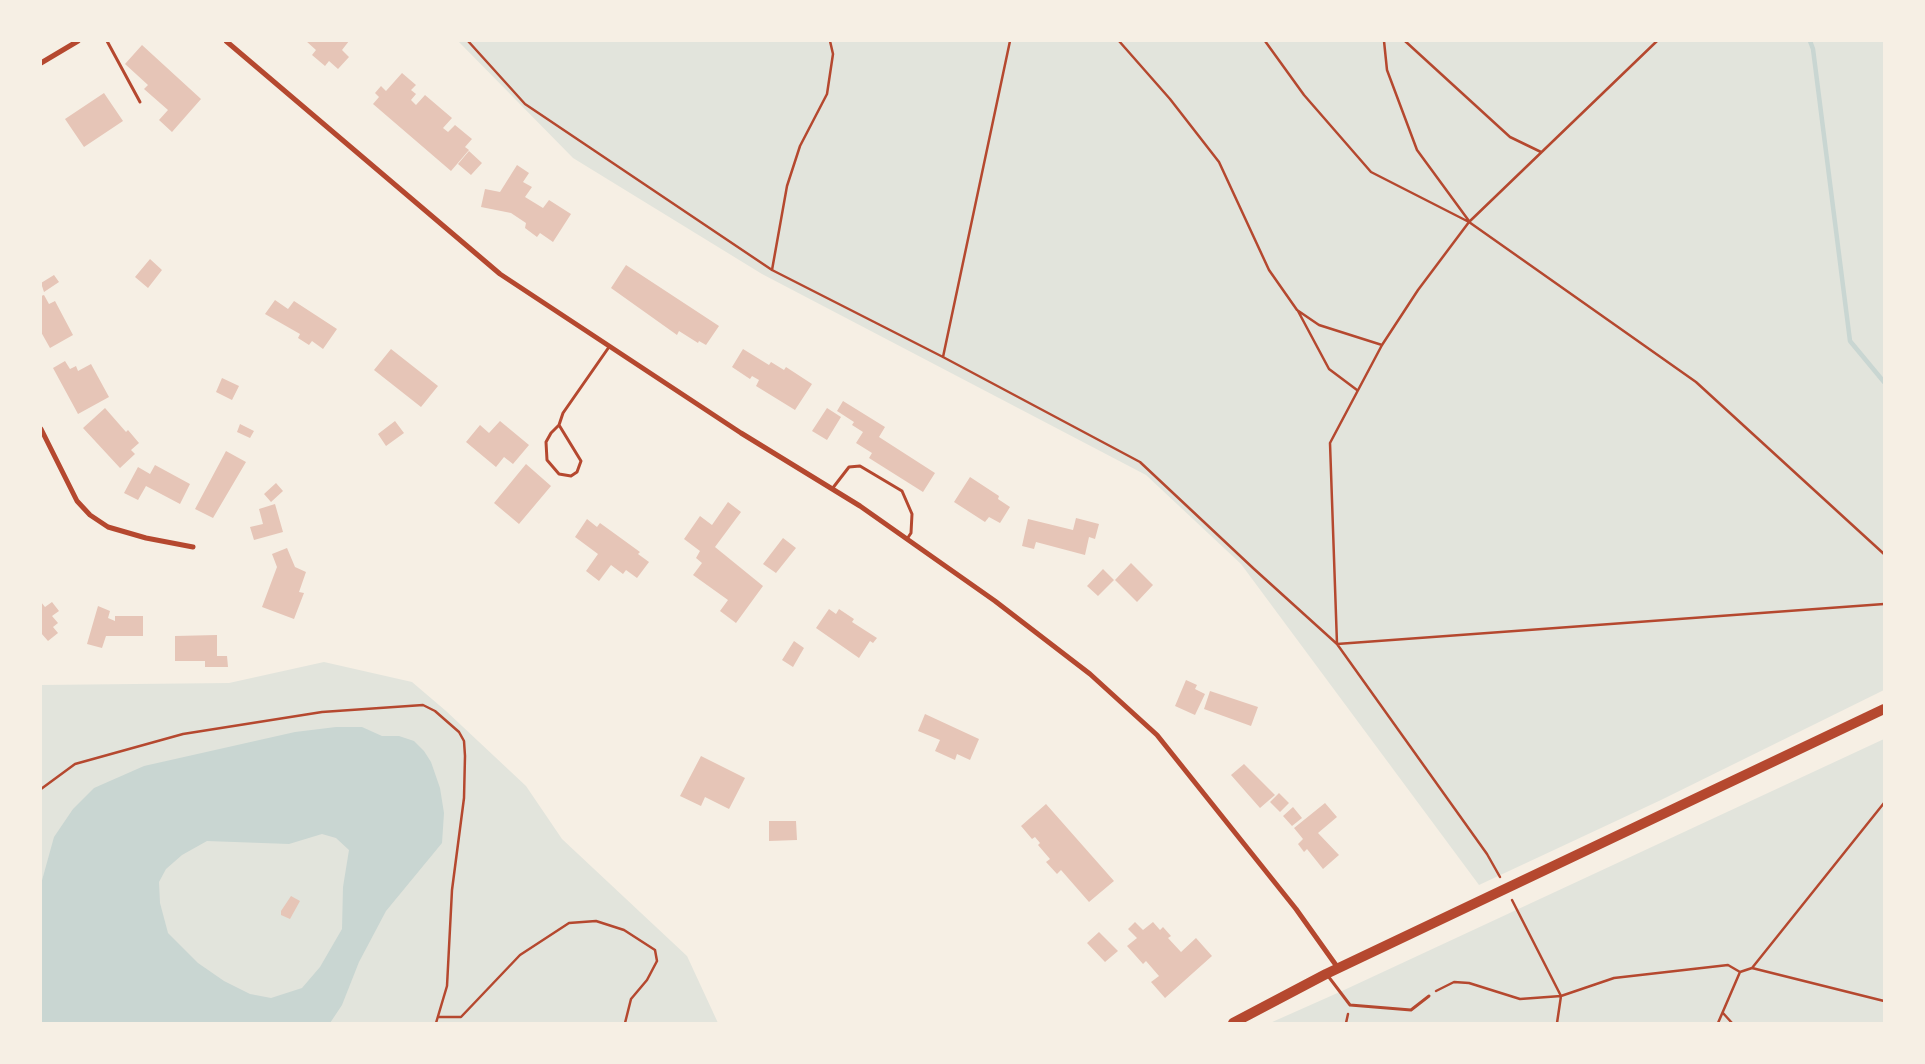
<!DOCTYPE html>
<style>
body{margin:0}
#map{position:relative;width:1925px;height:1064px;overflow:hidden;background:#f6efe4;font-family:Roboto,sans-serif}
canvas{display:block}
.frame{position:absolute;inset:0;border:42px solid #f6efe4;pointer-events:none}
</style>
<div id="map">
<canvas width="1925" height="1064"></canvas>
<div class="frame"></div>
</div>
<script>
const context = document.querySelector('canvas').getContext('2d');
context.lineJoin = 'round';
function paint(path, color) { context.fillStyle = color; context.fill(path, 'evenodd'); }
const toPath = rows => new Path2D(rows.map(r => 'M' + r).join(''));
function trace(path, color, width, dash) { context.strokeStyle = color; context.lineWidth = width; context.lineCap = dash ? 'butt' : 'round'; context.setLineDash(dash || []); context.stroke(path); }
paint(toPath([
 [458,41,1884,41,1884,690,1661,800,1479,885,1241,564,1146,475,762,274,573,158],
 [324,662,412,682,446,711,526,786,562,839,687,956,718,1023,41,1023,41,685,229,683],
 [1884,739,1884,1023,1270,1023,1342,991]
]), '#e2e4dc');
paint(toPath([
 [336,727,362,727,382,736,399,736,414,741,424,751,431,762,440,788,444,813,442,843,386,911,359,962,342,1005,330,1023,41,1023,41,884,54,837,73,809,94,788,144,766,295,732],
 [322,834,336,838,349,850,343,887,342,929,320,967,302,988,271,998,250,994,224,981,198,963,168,933,160,903,159,882,166,869,182,855,207,841,289,844]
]), '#c9d6d2');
trace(toPath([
 [1810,41,1813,49,1850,341,1884,382]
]), '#c9d6d2', 4.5);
paint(toPath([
 [306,41,349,41,342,50,349,57,338,69,329,61,325,66,312,55,316,50],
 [142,45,201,99,172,132,159,120,168,110,144,89,148,85,125,64],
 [402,73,416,85,411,90,416,94,411,100,416,105,425,95,452,118,443,128,448,132,455,125,472,139,465,147,469,150,451,171,373,104,379,97,375,93,381,86,386,91],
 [104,93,123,121,84,147,65,119],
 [469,151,482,163,471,175,458,164],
 [517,165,529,173,523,182,532,187,525,197,543,208,549,200,571,214,553,242,540,233,537,237,525,228,526,223,511,213,481,207,485,189,500,192],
 [150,259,162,270,148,288,135,277],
 [626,265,719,326,706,345,699,341,698,343,679,331,677,335,611,288],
 [54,275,59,282,44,292,41,283],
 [44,295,49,304,55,301,73,335,50,348,41,332,41,296],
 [275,300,288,309,294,301,337,329,323,349,312,341,309,345,298,338,300,334,265,314],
 [391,349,438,386,421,407,374,370],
 [743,349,769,365,771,362,784,370,786,367,812,384,795,410,756,386,759,380,752,376,750,379,732,367],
 [65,361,70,369,76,366,78,371,91,364,109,397,78,414,53,368],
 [222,378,239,386,232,400,216,392],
 [843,401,885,427,879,437,935,473,923,492,869,458,872,453,856,443,863,432,852,425,854,422,837,411],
 [105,408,126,432,128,430,139,443,131,450,135,454,120,468,83,428],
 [827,408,841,417,827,440,812,431],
 [395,421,404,433,386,446,378,434],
 [500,421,529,445,513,464,504,457,496,467,466,442,480,425,489,433],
 [240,424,254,431,250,438,237,432],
 [226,451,246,462,213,518,195,509],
 [526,464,551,486,519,524,494,503],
 [155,465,190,484,180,504,146,486,138,500,124,493,138,467,150,474],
 [970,477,999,496,998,499,1010,507,1000,523,989,517,985,522,954,502],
 [276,483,283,491,271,502,264,494],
 [728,502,741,512,715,547,763,586,736,623,720,611,728,600,693,575,702,563,696,558,700,551,684,539,700,516,712,525],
 [275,504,283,532,254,540,250,527,263,524,259,509],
 [1076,518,1099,524,1095,539,1089,537,1085,555,1036,542,1034,549,1022,546,1028,519,1073,530],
 [587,519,597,527,600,523,640,552,638,554,649,562,637,578,626,570,623,574,611,565,599,581,586,571,598,554,575,537],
 [783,538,796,548,776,573,763,564],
 [287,548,295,567,306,572,299,592,304,593,294,619,262,607,277,567,272,554],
 [1131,563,1153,585,1137,602,1115,580],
 [1103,569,1114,580,1098,596,1087,586],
 [41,602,45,607,52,602,59,611,52,616,58,623,53,627,58,633,48,641,41,633],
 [98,606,110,611,108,618,115,621,115,616,143,616,143,636,106,636,102,648,87,644],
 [829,609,836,614,839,609,854,619,852,622,877,638,873,643,870,641,859,658,816,628],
 [217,635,217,656,227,656,228,667,205,667,205,661,175,661,175,636],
 [794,641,804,648,793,667,782,660],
 [1186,680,1197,685,1195,689,1205,694,1195,715,1175,706],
 [1210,691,1258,707,1251,726,1204,709],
 [925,714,979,739,970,760,957,754,955,760,935,751,940,740,918,731],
 [701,756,745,778,729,809,705,797,701,806,680,796],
 [1244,764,1275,795,1260,808,1231,775],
 [1279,793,1289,803,1280,812,1270,802],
 [1325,803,1337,817,1318,833,1339,855,1323,869,1307,849,1304,852,1298,844,1303,839,1294,828],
 [1046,804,1114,881,1089,902,1061,870,1057,874,1046,862,1050,859,1038,845,1040,843,1035,837,1032,839,1021,826],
 [1293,807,1302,818,1292,826,1283,816],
 [769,821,796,821,797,840,769,841],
 [291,896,300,901,290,919,281,915,281,911],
 [1135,922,1143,930,1153,922,1160,930,1163,927,1171,936,1168,938,1181,952,1196,938,1212,956,1165,998,1151,982,1159,976,1146,961,1143,964,1127,946,1137,938,1128,929],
 [1099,932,1118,951,1105,962,1087,943]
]), '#e6c5b7');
trace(toPath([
 [468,41,525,104,772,270,943,357,1140,462,1253,568,1337,644,1884,604],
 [1119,41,1170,99,1219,162,1269,270,1297,310,1319,325,1382,345],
 [1265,41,1304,95,1371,172,1469,222,1696,382,1884,554],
 [1384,41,1387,70,1417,150,1469,221],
 [1405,41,1510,137,1541,152],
 [772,270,787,186,800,146,827,94,833,54,830,41],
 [1298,311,1329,369,1357,390],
 [943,357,1010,41],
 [41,789,75,764,183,734,322,712,423,705,435,711,459,732,464,741,465,756,464,798,452,890,447,986,436,1023],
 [1500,877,1487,854,1337,644,1330,443,1382,345,1418,290,1469,222,1657,41],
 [1512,900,1561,996,1557,1023],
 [1752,968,1884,803],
 [1436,991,1454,982,1469,983,1520,999,1561,996,1614,978,1728,965,1740,972,1752,968,1884,1001],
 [1723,1013,1732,1023],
 [439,1017,461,1017,520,955,569,923,596,921,624,930,655,950,657,961,647,980,631,999,625,1023],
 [1346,1023,1348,1014],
 [1718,1023,1740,972]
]), '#b5482f', 2.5);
trace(toPath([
 [107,41,140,102],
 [559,425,551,433,546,442,547,460,559,474,571,476,577,472,581,461,559,425,563,413,609,347],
 [832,489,849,467,860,466,902,491,912,514,911,533,907,539],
 [1328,976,1350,1005,1411,1010,1429,996]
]), '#b5482f', 3);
trace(toPath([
 [226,41,500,274,741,433,860,506,995,601,1090,674,1157,735,1296,909,1338,968],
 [41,63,78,41],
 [41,429,77,501,90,515,108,527,146,538,193,547]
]), '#b5482f', 5);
trace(toPath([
 [1233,1023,1326,974,1884,709]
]), '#b5482f', 10);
</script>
